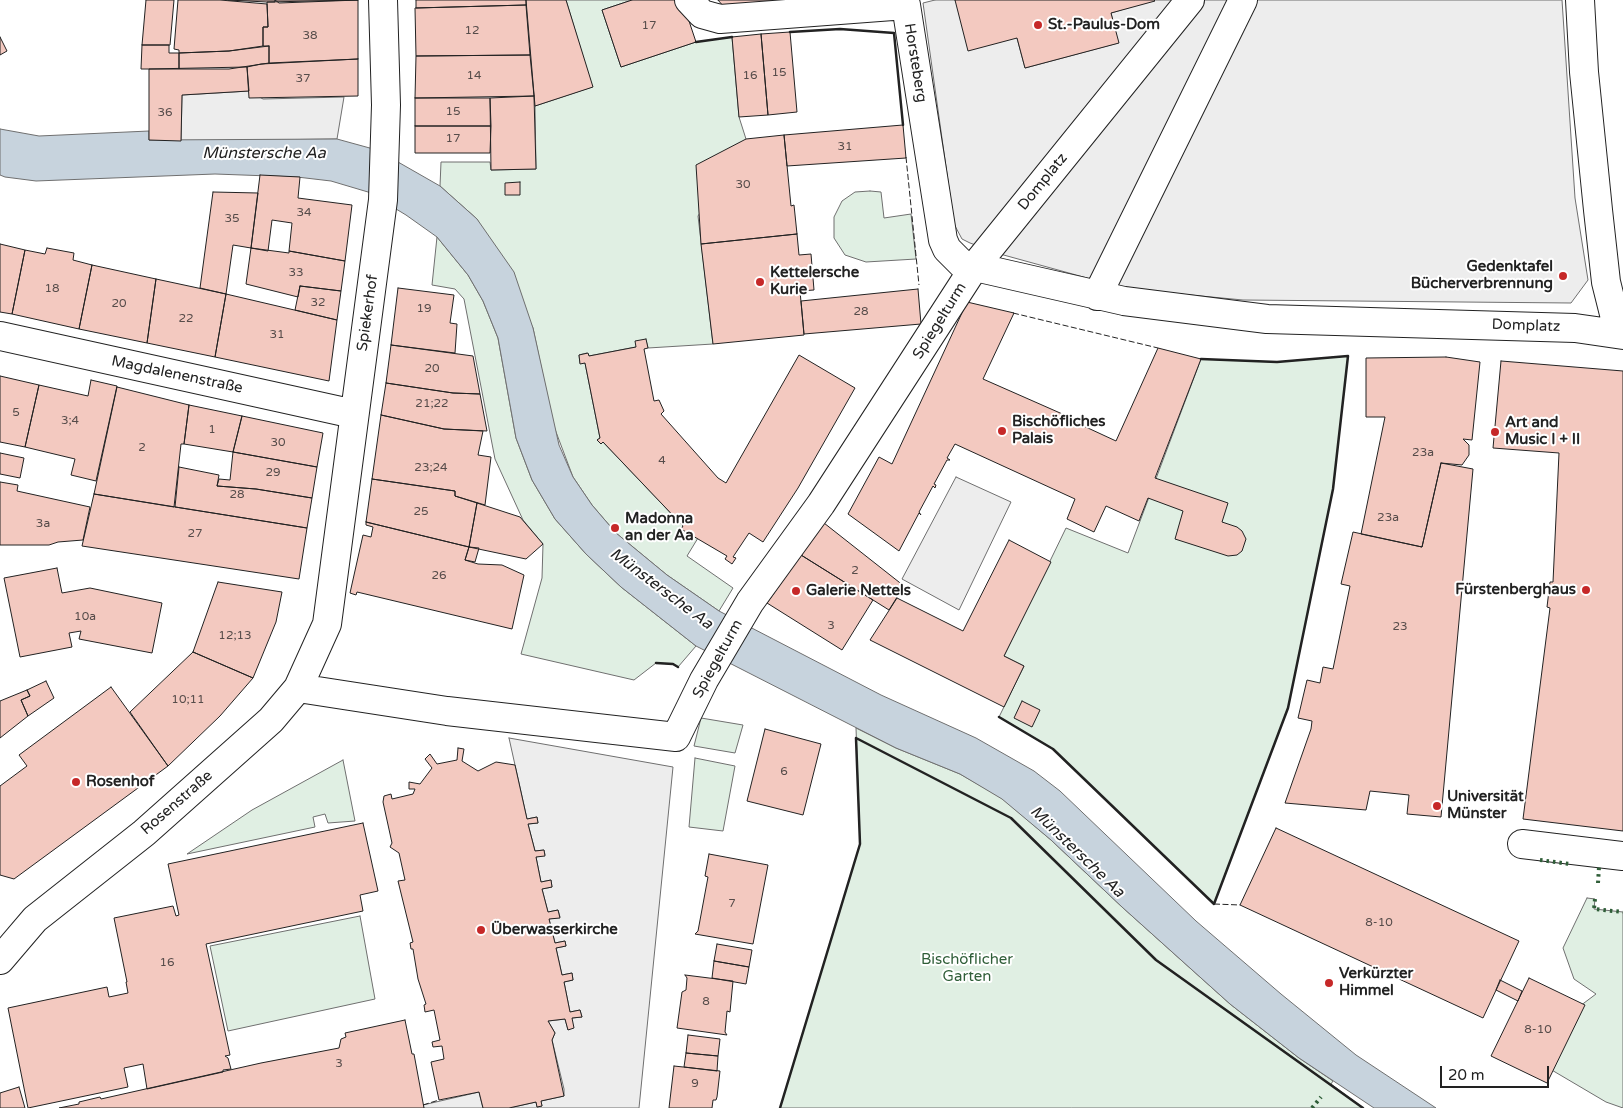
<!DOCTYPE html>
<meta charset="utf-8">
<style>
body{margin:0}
#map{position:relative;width:1623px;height:1108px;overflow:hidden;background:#fff;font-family:"Varela Round",sans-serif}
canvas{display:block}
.scale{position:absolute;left:1440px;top:1066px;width:109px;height:22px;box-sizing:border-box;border:2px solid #222;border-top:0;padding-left:6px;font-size:15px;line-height:18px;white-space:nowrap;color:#222;-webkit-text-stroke:4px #fff;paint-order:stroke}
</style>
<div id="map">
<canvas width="1623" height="1108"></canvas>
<div class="scale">20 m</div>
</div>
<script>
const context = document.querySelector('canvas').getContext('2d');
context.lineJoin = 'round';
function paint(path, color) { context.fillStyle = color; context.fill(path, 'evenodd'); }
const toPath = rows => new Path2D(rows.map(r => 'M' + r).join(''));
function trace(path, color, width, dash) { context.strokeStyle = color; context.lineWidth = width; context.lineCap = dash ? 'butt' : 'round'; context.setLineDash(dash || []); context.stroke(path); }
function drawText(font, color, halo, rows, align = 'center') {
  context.font = font + ' "Varela Round",sans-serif'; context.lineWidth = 4; context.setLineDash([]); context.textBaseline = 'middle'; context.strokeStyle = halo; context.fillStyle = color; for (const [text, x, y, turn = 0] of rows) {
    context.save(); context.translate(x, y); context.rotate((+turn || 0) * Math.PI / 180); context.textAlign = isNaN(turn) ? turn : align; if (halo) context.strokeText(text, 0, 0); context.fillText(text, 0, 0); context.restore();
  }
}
const green = toPath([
 [566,0,632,0,602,10,621,67,696,42,732,37,739,117,746,139,698,216,713,344,648,348,646,340,636,347,589,356,587,353,579,355,580,363,585,363,600,438,597,440,601,444,603,442,683,526,682,529,698,538,687,556,733,588,719,611,667,575,616,533,592,505,573,477,553,424,533,328,477,219,440,186,441,162,490,162,491,170,536,169,535,106,592,87,566,0],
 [870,191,881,192,884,218,911,214,916,259,866,262,845,255,834,238,834,217,842,201,855,192,870,191],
 [437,237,468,275,483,301,498,338,516,438,532,480,555,519,586,554,621,587,696,646,678,667,672,664,656,663,634,680,521,654,542,578,543,544,523,520,495,459,464,299,455,289,432,285,437,237],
 [1348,356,1333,489,1288,708,1214,904,1053,749,999,717,1024,666,1004,656,1066,528,1128,553,1201,359,1277,362,1348,356],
 [701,718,743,725,735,753,694,746,701,718],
 [856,728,896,748,960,774,1002,798,1051,840,1122,907,1230,1004,1299,1058,1333,1081,1331,1084,1363,1108,780,1108,860,844,856,728],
 [695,758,735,766,723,831,689,827,695,758],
 [343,760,355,821,328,823,325,814,313,817,315,827,187,854,252,810,343,760],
 [1587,898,1595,899,1594,909,1623,912,1623,1108,1606,1102,1550,1069,1576,1009,1596,994,1574,979,1563,948,1587,898],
 [360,916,375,999,228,1031,210,946,360,916]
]);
paint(green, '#e0efe3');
trace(green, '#6f6f6f', 1);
const parking = toPath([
 [935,0,955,0,1017,38,1025,68,1118,43,1111,13,1154,0,1562,0,1575,198,1588,280,1571,303,1243,300,1127,289,1000,254,970,243,962,239,954,224,923,3,935,0],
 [249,91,263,99,344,97,337,139,181,141,182,95,249,91],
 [956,477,1011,502,959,610,902,579,956,477],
 [509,738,673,767,639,1108,509,1108,536,1102,537,1107,542,1106,541,1101,564,1096,564,1089,552,1040,555,1033,548,1021,565,1019,568,1030,572,1018,582,1017,580,1010,570,1012,564,982,573,980,572,973,562,975,556,948,566,946,565,941,555,943,549,919,560,917,558,910,548,912,542,889,552,887,551,880,541,882,536,857,545,855,544,850,535,851,528,824,538,823,537,817,527,819,509,738],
 [479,1092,483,1108,424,1108,423,1105,479,1092]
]);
paint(parking, '#ededed');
trace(parking, '#6f6f6f', 1);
const water = toPath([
 [0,129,39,136,149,131,149,140,337,139,377,150,440,186,477,219,514,272,533,328,559,445,573,477,592,505,616,533,667,575,719,611,881,695,976,738,1034,771,1060,791,1196,921,1281,994,1356,1055,1436,1108,1374,1108,1299,1058,1230,1004,1122,907,1051,840,1002,799,960,774,896,748,696,646,621,587,586,554,555,519,532,480,516,438,498,338,483,301,468,275,437,237,406,215,368,192,331,181,297,177,215,174,36,181,5,177,0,175,0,129]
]);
paint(water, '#c7d3dd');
trace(water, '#6f6f6f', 1);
const building = toPath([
 [146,0,174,0,170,45,142,45,146,0],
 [178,0,220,0,267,4,268,27,263,27,263,46,229,51,179,53,179,50,174,49,178,0],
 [228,0,275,0,275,2,267,2,228,0],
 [275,0,358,0,279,3,275,0],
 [358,0,358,59,269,63,269,46,263,46,263,27,268,27,267,2,358,0],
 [416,0,526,0,526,5,416,8,416,0],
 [526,0,566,0,593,87,535,106,526,0],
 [632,0,682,0,696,42,621,67,602,10,632,0],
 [718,0,787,0,787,4,724,7,718,0],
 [955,0,1154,0,1155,1,1111,13,1119,43,1025,68,1017,38,968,51,955,0],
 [526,5,530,55,416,56,415,8,526,5],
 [790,32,797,112,768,115,761,34,790,32],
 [761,34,768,115,739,117,732,37,761,34],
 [0,37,7,51,0,55,0,37],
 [142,45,169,45,169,53,179,53,179,69,141,69,142,45],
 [269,46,269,63,229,69,179,69,179,53,229,51,269,46],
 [530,55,534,96,415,98,416,56,530,55],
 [358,59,358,96,249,98,247,67,261,64,358,59],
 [247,67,249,91,182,95,181,141,149,140,149,69,247,67],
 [534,96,536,169,491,170,490,98,534,96],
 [415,98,490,98,491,126,415,126,415,98],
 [903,125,906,158,787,166,784,135,903,125],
 [415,126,491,126,490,153,415,153,415,126],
 [784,135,791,206,794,205,797,234,701,244,696,165,746,139,784,135],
 [260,175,300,177,298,198,352,205,345,261,289,251,292,223,272,220,268,251,251,248,260,175],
 [520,182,520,195,505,195,505,183,520,182],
 [213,192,258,193,251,248,233,245,226,294,200,288,213,192],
 [797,234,799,255,811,254,814,290,800,291,804,335,713,344,701,244,797,234],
 [0,244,25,250,12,314,0,312,0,244],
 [47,248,74,253,73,260,92,265,79,329,12,314,25,250,45,254,47,248],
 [251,248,289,253,289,251,345,261,341,291,300,286,298,297,246,284,251,248],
 [92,265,156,279,147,343,79,329,92,265],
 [156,279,226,294,215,357,147,343,156,279],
 [300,286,341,291,337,320,295,310,300,286],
 [398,288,454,295,450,323,457,324,455,353,391,345,398,288],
 [918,289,921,324,804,334,801,301,918,289],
 [226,294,337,320,329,381,215,357,226,294],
 [967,302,1014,313,983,379,1076,420,1075,422,1116,441,1158,348,1201,359,1155,478,1228,503,1222,522,1237,527,1242,531,1246,539,1242,551,1237,555,1228,556,1175,539,1183,511,1148,498,1139,521,1106,506,1094,532,1067,519,1075,499,955,444,947,458,950,460,947,460,934,484,936,485,935,488,933,486,919,512,921,515,919,513,899,551,848,514,879,457,892,464,967,302],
 [646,339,648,348,644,349,654,401,659,400,664,411,661,414,718,478,726,483,799,355,855,388,798,488,763,542,749,533,733,557,736,558,732,564,725,559,727,556,681,529,683,526,603,442,601,444,597,440,600,438,585,363,580,364,579,355,588,353,589,356,636,347,635,341,646,339],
 [391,345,473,356,480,394,453,393,386,383,391,345],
 [1446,357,1480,362,1472,440,1463,439,1469,445,1469,455,1462,465,1441,463,1422,547,1361,534,1385,417,1366,417,1366,358,1446,357],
 [1501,361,1623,371,1623,831,1523,819,1550,608,1547,607,1550,582,1553,582,1559,453,1493,448,1501,361],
 [0,376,39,385,25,447,0,442,0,376],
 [91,380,117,386,96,481,71,475,75,459,25,447,39,385,88,396,91,380],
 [386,383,453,393,480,394,487,431,444,429,381,415,386,383],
 [117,387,189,405,184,444,181,444,174,507,94,494,117,387],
 [189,405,242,416,233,452,184,444,189,405],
 [381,415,444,429,483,431,478,455,491,457,485,505,455,496,455,491,372,479,381,415],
 [242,416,323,433,317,467,233,452,242,416],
 [233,452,317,467,312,498,256,489,217,486,219,479,230,480,233,452],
 [0,453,24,458,20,478,0,474,0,453],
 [1441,463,1473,469,1441,817,1407,814,1409,795,1370,791,1366,810,1285,803,1311,729,1312,721,1298,718,1307,680,1320,683,1323,667,1333,669,1350,586,1341,584,1353,532,1422,547,1441,463],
 [179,467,219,475,217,486,256,489,312,498,307,528,175,507,179,467],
 [372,479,455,491,455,496,477,503,469,547,366,522,372,479],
 [0,482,18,485,17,491,90,507,83,540,58,542,49,545,0,545,0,482],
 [94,494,307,528,299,579,82,546,94,494],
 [477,503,520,517,543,544,526,559,469,547,477,503],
 [366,522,469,547,465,560,478,564,502,565,524,575,512,629,357,592,356,595,350,593,363,535,371,537,373,527,366,525,366,522],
 [824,523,904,586,889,610,801,555,824,523],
 [1009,540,1051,562,1004,656,1024,666,1004,707,870,640,897,598,963,631,1009,540],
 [469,547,479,548,475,562,465,560,469,547],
 [801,555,873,600,842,650,767,603,801,555],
 [57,568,62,593,90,588,162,603,152,653,79,639,81,631,69,633,72,647,20,657,4,578,57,568],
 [218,582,282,592,276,622,253,678,193,652,218,582],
 [193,652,253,678,220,716,168,766,130,712,193,652],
 [46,681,54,698,28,716,21,700,30,696,27,690,46,681],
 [111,687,168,766,14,879,0,875,0,786,27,766,19,755,111,687],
 [27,690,30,696,21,700,28,716,0,738,0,701,27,690],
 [1022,701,1040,710,1032,727,1014,718,1022,701],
 [765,729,821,744,803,815,747,801,765,729],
 [458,748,464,749,462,761,478,771,496,762,515,765,527,819,537,817,538,823,528,824,535,851,544,850,545,856,536,857,541,882,551,880,552,887,542,889,548,912,558,910,560,918,549,919,555,943,565,941,566,946,556,948,562,975,572,973,573,980,564,982,570,1012,580,1010,582,1017,572,1018,574,1028,568,1030,565,1019,548,1021,555,1033,552,1040,564,1096,541,1101,542,1106,537,1107,536,1102,509,1108,483,1108,479,1092,439,1100,431,1062,444,1059,442,1046,433,1047,432,1042,440,1040,434,1010,425,1012,424,1005,426,1004,418,979,413,949,411,949,410,943,413,942,398,881,405,880,399,853,390,847,392,843,383,802,384,796,391,794,392,799,413,794,415,789,409,789,409,782,420,784,432,768,425,759,430,754,437,764,457,760,458,748],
 [363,823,378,891,360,895,363,911,206,944,230,1055,225,1056,228,1058,231,1069,223,1070,223,1072,147,1089,143,1064,124,1068,128,1087,28,1108,8,1008,107,987,109,997,128,993,126,982,127,982,114,918,173,906,176,916,179,915,168,864,363,823],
 [1276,828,1519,941,1483,1018,1240,905,1276,828],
 [709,854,768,865,753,944,695,934,698,931,708,877,705,876,709,854],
 [717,944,752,950,749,967,714,961,717,944],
 [714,961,749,967,746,984,712,978,714,961],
 [685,975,733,981,730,1012,727,1011,725,1032,727,1035,677,1028,682,992,686,990,687,978,685,975],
 [1529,978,1585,1005,1547,1083,1491,1056,1529,978],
 [1500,980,1522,991,1518,1001,1496,990,1500,980],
 [405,1020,412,1054,414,1054,424,1108,59,1108,79,1104,79,1102,100,1097,101,1099,261,1063,339,1048,341,1039,346,1037,345,1033,405,1020],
 [688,1035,720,1039,718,1056,686,1053,688,1035],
 [686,1053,718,1056,717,1071,684,1067,686,1053],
 [674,1066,720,1071,717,1097,716,1100,713,1100,712,1108,669,1108,674,1066],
 [19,1087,25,1108,0,1108,0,1093,19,1087]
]);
paint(building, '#f3c9c0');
trace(building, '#222', 1);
const minor = toPath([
 [689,0,702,14,720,19,906,5,943,240,947,249,962,264,1124,301,1267,319,1575,328,1623,335],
 [1580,0,1584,72,1598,210,1606,282,1619,334],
 [1097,296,1243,0],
 [0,336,354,414],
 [298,688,447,711,676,737,704,680,750,602,821,504,975,266,1190,0],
 [1522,844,1623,856],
 [0,960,35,919,144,833,271,720,298,688,327,624,383,200,386,105,383,0]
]);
trace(minor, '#222', 30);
trace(minor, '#fff', 28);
trace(toPath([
 [1540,860,1570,864],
 [1598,883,1599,867],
 [1595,899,1594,909,1623,912],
 [1312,1108,1321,1097]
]), '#2f5e38', 4, [2.5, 4]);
trace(toPath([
 [906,157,919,285],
 [1013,313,1158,348],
 [1214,904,1240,905],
 [423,1105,439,1100]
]), '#222', 1, [6, 2.5]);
trace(toPath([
 [790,32,840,29,894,33,903,125],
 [696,42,732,37],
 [656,663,673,664,678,667],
 [999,717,1053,749,1214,904,1288,708,1333,489,1348,356,1277,362,1201,359],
 [780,1108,860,844,856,738,1011,818,1156,960,1363,1108]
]), '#222', 2.5);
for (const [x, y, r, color] of [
 [1038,25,5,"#c62828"],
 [1563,276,5,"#c62828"],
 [760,282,5,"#c62828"],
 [1002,431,5,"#c62828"],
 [1495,432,5,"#c62828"],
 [615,528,5,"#c62828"],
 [1586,590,5,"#c62828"],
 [796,591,5,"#c62828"],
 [76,782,5,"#c62828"],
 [1437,806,5,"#c62828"],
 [481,930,5,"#c62828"],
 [1329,983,5,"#c62828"]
]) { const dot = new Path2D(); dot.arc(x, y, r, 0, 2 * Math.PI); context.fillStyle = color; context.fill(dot); trace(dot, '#fff', 2); }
drawText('12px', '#564c4a', null, [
 ["17",649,26],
 ["12",472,31],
 ["38",310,36],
 ["15",779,73],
 ["14",474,76],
 ["16",750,76],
 ["37",303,79],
 ["15",453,112],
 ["36",165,113],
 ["17",453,139],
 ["31",845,147],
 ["30",743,185],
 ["34",304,213],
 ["35",232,219],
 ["33",296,273],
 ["18",52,289],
 ["32",318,303],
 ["20",119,304],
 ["19",424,309],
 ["28",861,312],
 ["22",186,319],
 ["31",277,335],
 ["20",432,369],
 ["21;22",432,404],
 ["5",16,413],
 ["3;4",70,421],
 ["1",212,430],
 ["30",278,443],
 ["2",142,448],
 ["23a",1423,453],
 ["4",662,461],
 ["23;24",431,468],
 ["29",273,473],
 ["28",237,495],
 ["25",421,512],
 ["23a",1388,518],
 ["3a",43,524],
 ["27",195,534],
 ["2",855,571],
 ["26",439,576],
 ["10a",85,617],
 ["3",831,626],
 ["23",1400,627],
 ["12;13",235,636],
 ["10;11",188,700],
 ["6",784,772],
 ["7",732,904],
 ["8-10",1379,923],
 ["16",167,963],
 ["8",706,1002],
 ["8-10",1538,1030],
 ["3",339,1064],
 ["9",695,1084]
]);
drawText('bold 15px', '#222', '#fff', [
 ["St.-Paulus-Dom",1048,25],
 ["Gedenktafel",1553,267,"right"],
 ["Bücherverbrennung",1553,284,"right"],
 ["Kettelersche",770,273],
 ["Kurie",770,290],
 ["Bischöfliches",1012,422],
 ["Palais",1012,439],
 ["Art and",1505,423],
 ["Music I + II",1505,440],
 ["Madonna",625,519],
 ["an der Aa",625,536],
 ["Fürstenberghaus",1576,590,"right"],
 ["Galerie Nettels",806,591],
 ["Rosenhof",86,782],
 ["Universität",1447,797],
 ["Münster",1447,814],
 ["Überwasserkirche",491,930],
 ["Verkürzter",1339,974],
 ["Himmel",1339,991]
], 'left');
drawText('15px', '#222', '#fff', [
 ["Horsteberg",915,63,81],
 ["Domplatz",1043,182,-51],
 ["Spiekerhof",368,313,-82],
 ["Spiegelturm",940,321,-58],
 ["Domplatz",1526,326,2],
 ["Magdalenenstraße",177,375,12],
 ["Spiegelturm",718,659,-61],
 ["Rosenstraße",177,803,-41]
]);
drawText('15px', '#2f5e38', '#fff', [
 ["Bischöflicher",967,960],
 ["Garten",967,977]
]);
drawText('italic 16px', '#222', '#fff', [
 ["Münstersche Aa",264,154],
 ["Münstersche Aa",661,589,37],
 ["Münstersche Aa",1077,852,44]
]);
</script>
